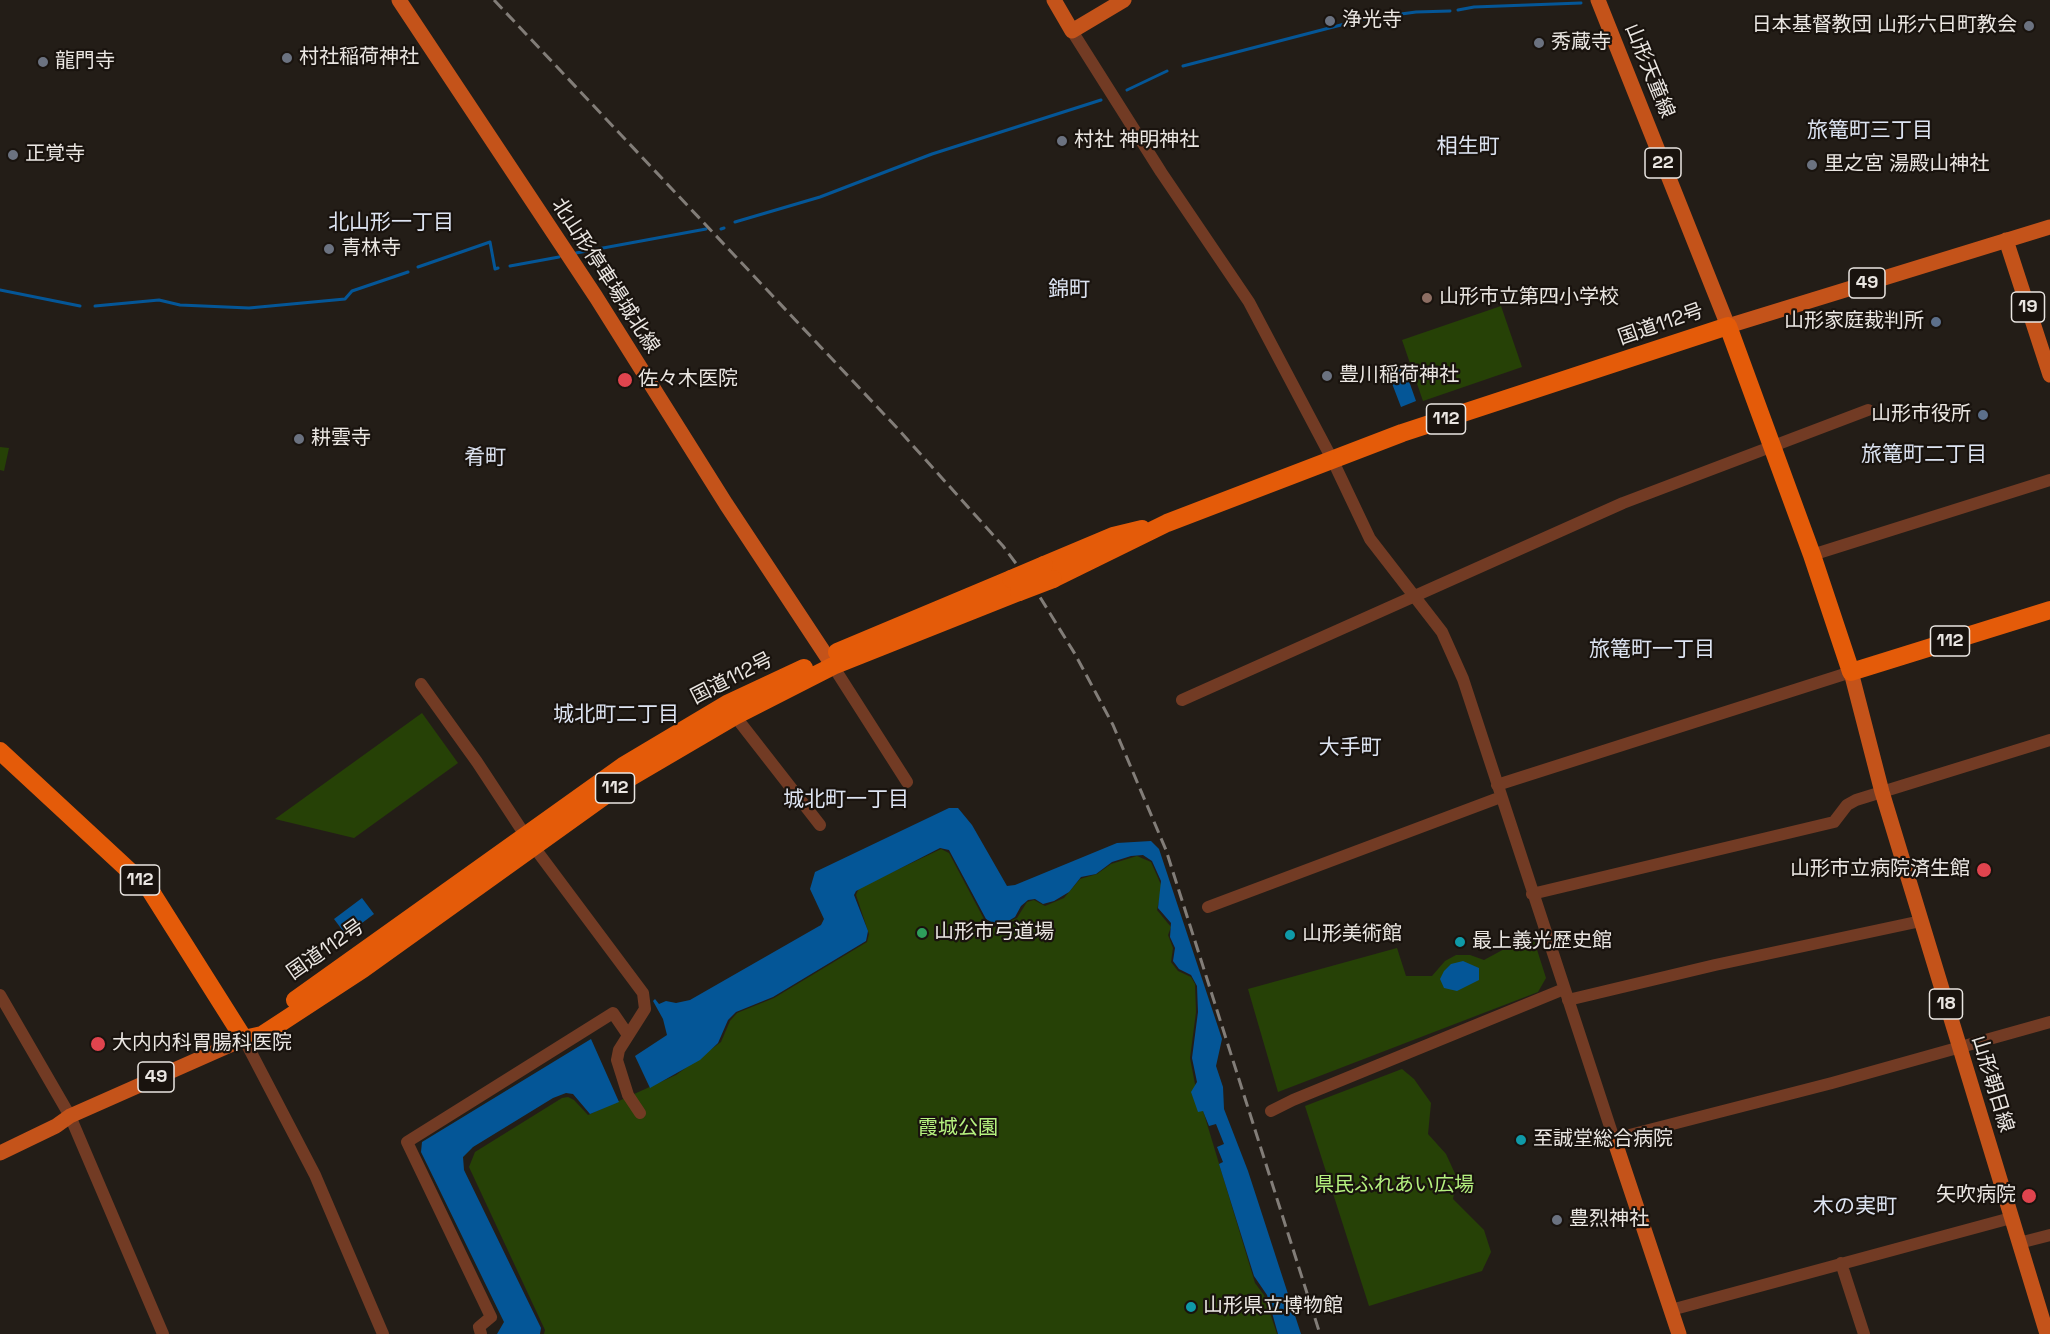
<!DOCTYPE html>
<meta charset="utf-8">
<style>
body{margin:0}
canvas{display:block;background:#231d17}
</style>
<canvas width="2050" height="1334"></canvas>
<script>
const context = document.querySelector('canvas').getContext('2d');
context.lineJoin = 'round';
function paint(path, color) { context.fillStyle = color; context.fill(path, 'evenodd'); }
const toPath = rows => new Path2D(rows.map(r => 'M' + r).join(''));
function trace(path, color, width, dash) { context.strokeStyle = color; context.lineWidth = width; context.lineCap = dash ? 'butt' : 'round'; context.setLineDash(dash || []); context.stroke(path); }
function drawText(font, color, halo, rows, align = 'center') {
  context.font = font + ' "Space Grotesk","Noto Sans JP",sans-serif'; context.lineWidth = 4.5; context.setLineDash([]); context.textBaseline = 'middle'; context.strokeStyle = halo; context.fillStyle = color; for (const [text, x, y, turn = 0] of rows) {
    context.save(); context.translate(x, y); context.rotate((+turn || 0) * Math.PI / 180); context.textAlign = isNaN(turn) ? turn : align; if (halo) context.strokeText(text, 0, 0); context.fillText(text, 0, 0); context.restore();
  }
}
paint(toPath([
 [1501,306,1522,367,1423,401,1402,340],
 [0,447,9,448,4,471,0,470],
 [422,713,458,763,354,838,275,819],
 [941,849,949,853,985,921,995,927,1017,918,1027,902,1034,900,1045,906,1064,898,1080,879,1097,874,1111,864,1137,856,1151,862,1162,887,1157,910,1171,927,1168,935,1173,948,1171,962,1178,971,1191,977,1195,984,1196,1012,1190,1058,1195,1084,1255,1283,1264,1295,1277,1334,544,1334,545,1330,469,1167,475,1152,562,1098,568,1097,574,1100,588,1115,676,1075,721,1042,730,1021,737,1013,774,998,867,942,869,934,856,895,859,888],
 [1532,934,1546,978,1538,992,1278,1092,1248,989,1397,948,1406,976,1432,976,1445,961,1456,955,1470,955,1484,960],
 [1402,1069,1414,1079,1431,1103,1428,1134,1446,1154,1457,1178,1453,1199,1484,1230,1491,1252,1482,1271,1369,1306,1305,1106]
]), '#264106');
paint(toPath([
 [1404,367,1416,401,1401,407,1388,373],
 [949,808,958,808,972,825,1007,886,1015,885,1117,843,1151,841,1159,849,1222,1039,1216,1066,1223,1087,1224,1109,1248,1171,1301,1334,1278,1334,1267,1295,1254,1276,1219,1164,1223,1162,1217,1147,1224,1144,1216,1124,1209,1126,1203,1111,1198,1112,1191,1092,1197,1082,1192,1058,1198,1012,1197,986,1191,975,1179,969,1173,961,1175,948,1170,937,1171,923,1158,908,1161,881,1152,861,1143,855,1131,856,1112,862,1096,874,1081,877,1069,892,1054,901,1043,904,1035,899,1028,900,1021,906,1015,917,1005,923,995,924,986,919,949,850,940,848,856,891,854,895,868,931,866,941,773,997,736,1012,728,1020,718,1043,700,1060,650,1088,635,1056,667,1035,663,1019,653,1001,655,999,659,1004,666,1001,676,1003,690,1000,821,925,824,919,810,889,815,872],
 [362,898,374,914,346,935,334,919],
 [1463,961,1479,968,1479,980,1457,991,1444,988,1440,979,1444,971,1451,964],
 [591,1039,619,1102,590,1114,573,1094,566,1093,553,1098,473,1147,463,1157,464,1170,541,1328,540,1334,497,1334,504,1322,421,1152,422,1142]
]), '#045697');
trace(toPath([
 [1458,10,1474,7,1581,3],
 [1183,66,1364,19,1416,12,1450,11],
 [1127,90,1167,71],
 [735,222,820,197,932,154,1101,100],
 [721,229,724,228],
 [576,253,706,229],
 [510,266,559,257],
 [418,267,490,242,495,269,498,268],
 [0,290,80,306],
 [95,306,159,300,180,305,249,308,345,299,352,291,408,272]
]), '#045697', 3);
trace(toPath([
 [1072,31,1161,172,1249,302,1332,459,1370,539,1442,632,1463,679,1614,1139,1832,1083,2050,1022],
 [1812,555,2050,480],
 [833,666,907,782],
 [421,684,477,762,525,835,643,993,645,1009,619,1050,617,1060,628,1095,640,1113],
 [1182,700,1623,503,1868,410],
 [735,716,820,825],
 [1497,785,1851,672],
 [1532,894,1834,822,1847,805,1856,800,2050,740],
 [1208,907,1501,797],
 [0,995,70,1116,163,1334],
 [1568,1000,1715,965,1921,921],
 [244,1039,315,1175,383,1334],
 [1271,1111,1293,1100,1564,989],
 [2019,1243,2050,1235],
 [1841,1263,1864,1334],
 [1671,1310,2011,1218],
 [481,1334,479,1327,491,1317,407,1142,613,1013,628,1035]
]), '#723b24', 12);
trace(toPath([
 [399,0,596,297,726,504,833,666],
 [1054,0,1072,31,1124,0],
 [1598,0,1728,326,2050,227],
 [2006,240,2050,375],
 [1851,672,1882,792,2047,1334],
 [1614,1139,1679,1334],
 [0,1153,56,1126,70,1116,244,1039]
]), '#c4531a', 15);
trace(toPath([
 [1044,565,1113,536,1142,529],
 [1053,579,1167,523,1402,433,1728,326,1812,555,1851,672,2050,610],
 [837,652,1011,579],
 [0,751,150,890,244,1039],
 [295,1000,623,766,727,704,804,668],
 [244,1039,262,1035,363,969,631,777,735,716,833,666,1019,592]
]), '#e45b09', 18);
trace(toPath([
 [494,0,898,429,1003,546,1035,589,1075,654,1113,725,1166,850,1320,1334]
]), '#827d78', 3, [12, 6]);
trace(toPath([
 [1011,579,1044,565],
 [1019,592,1053,579]
]), '#e45b09', 18);
for (const [x, y, r, color] of [
 [1330,21,6,"#6b7280"],
 [2029,26,6,"#6b7280"],
 [1539,43,6,"#6b7280"],
 [287,58,6,"#6b7280"],
 [43,62,6,"#6b7280"],
 [1062,141,6,"#6b7280"],
 [13,155,6,"#6b7280"],
 [1812,165,6,"#6b7280"],
 [329,249,6,"#6b7280"],
 [1427,298,6,"#8d6e63"],
 [1936,322,6,"#5c6f8a"],
 [1327,376,6,"#6b7280"],
 [625,380,8,"#e0444e"],
 [1983,415,6,"#5c6f8a"],
 [299,439,6,"#6b7280"],
 [1984,870,8,"#e0444e"],
 [922,933,6,"#2e9e5b"],
 [1290,935,6,"#0f9aa8"],
 [1460,942,6,"#0f9aa8"],
 [98,1044,8,"#e0444e"],
 [1521,1140,6,"#0f9aa8"],
 [2029,1196,8,"#e0444e"],
 [1557,1220,6,"#6b7280"],
 [1191,1307,6,"#0f9aa8"]
]) { const dot = new Path2D(); dot.arc(x, y, r, 0, 2 * Math.PI); context.fillStyle = color; context.fill(dot); trace(dot, '#19130e', 2); }
for (const [x, y, w] of [
 [1663,163,36],
 [1867,283,36],
 [2028,307,33],
 [1446,419,39],
 [1950,641,39],
 [615,788,39],
 [140,880,39],
 [1946,1004,33],
 [156,1077,36]
]) { const box = new Path2D(); box.roundRect(x - w / 2, y - 15, w, 30, 4.5); context.fillStyle = '#19130e'; context.fill(box); trace(box, '#eae6e2', 1.5); }
drawText('bold 18px', '#eae6e2', null, [
 ["22",1663,163],
 ["49",1867,283],
 ["19",2028,307],
 ["112",1446,419],
 ["112",1950,641],
 ["112",615,788],
 ["112",140,880],
 ["18",1946,1004],
 ["49",156,1077]
]);
drawText('20px', '#eae6e2', '#19130e', [
 ["浄光寺",1342,21],
 ["日本基督教団 山形六日町教会",2017,26,"right"],
 ["秀蔵寺",1551,43],
 ["村社稲荷神社",299,58],
 ["龍門寺",55,62],
 ["村社 神明神社",1074,141],
 ["正覚寺",25,155],
 ["里之宮 湯殿山神社",1824,165],
 ["青林寺",341,249],
 ["山形市立第四小学校",1439,298],
 ["山形家庭裁判所",1924,322,"right"],
 ["豊川稲荷神社",1339,376],
 ["佐々木医院",638,380],
 ["山形市役所",1971,415,"right"],
 ["耕雲寺",311,439],
 ["山形市立病院済生館",1970,870,"right"],
 ["山形市弓道場",934,933],
 ["山形美術館",1302,935],
 ["最上義光歴史館",1472,942],
 ["大内内科胃腸科医院",112,1044],
 ["至誠堂総合病院",1533,1140],
 ["矢吹病院",2016,1196,"right"],
 ["豊烈神社",1569,1220],
 ["山形県立博物館",1203,1307]
], 'left');
drawText('20px', '#eae6e2', '#19130e', [
 ["山形天童線",1649,71,68],
 ["北山形停車場城北線",605,276,57],
 ["国道112号",1661,325,-19],
 ["国道112号",732,679,-27],
 ["国道112号",326,950,-35],
 ["山形朝日線",1992,1084,73]
]);
drawText('20px', '#b5f17f', '#19130e', [
 ["霞城公園",958,1129],
 ["県民ふれあい広場",1394,1186]
]);
drawText('21px', '#dde4f2', '#19130e', [
 ["旅篭町三丁目",1870,131],
 ["相生町",1468,147],
 ["北山形一丁目",391,223],
 ["錦町",1069,290],
 ["旅篭町二丁目",1924,455],
 ["肴町",485,458],
 ["旅篭町一丁目",1652,650],
 ["城北町二丁目",616,715],
 ["大手町",1350,748],
 ["城北町一丁目",846,800],
 ["木の実町",1855,1207]
]);
</script>
